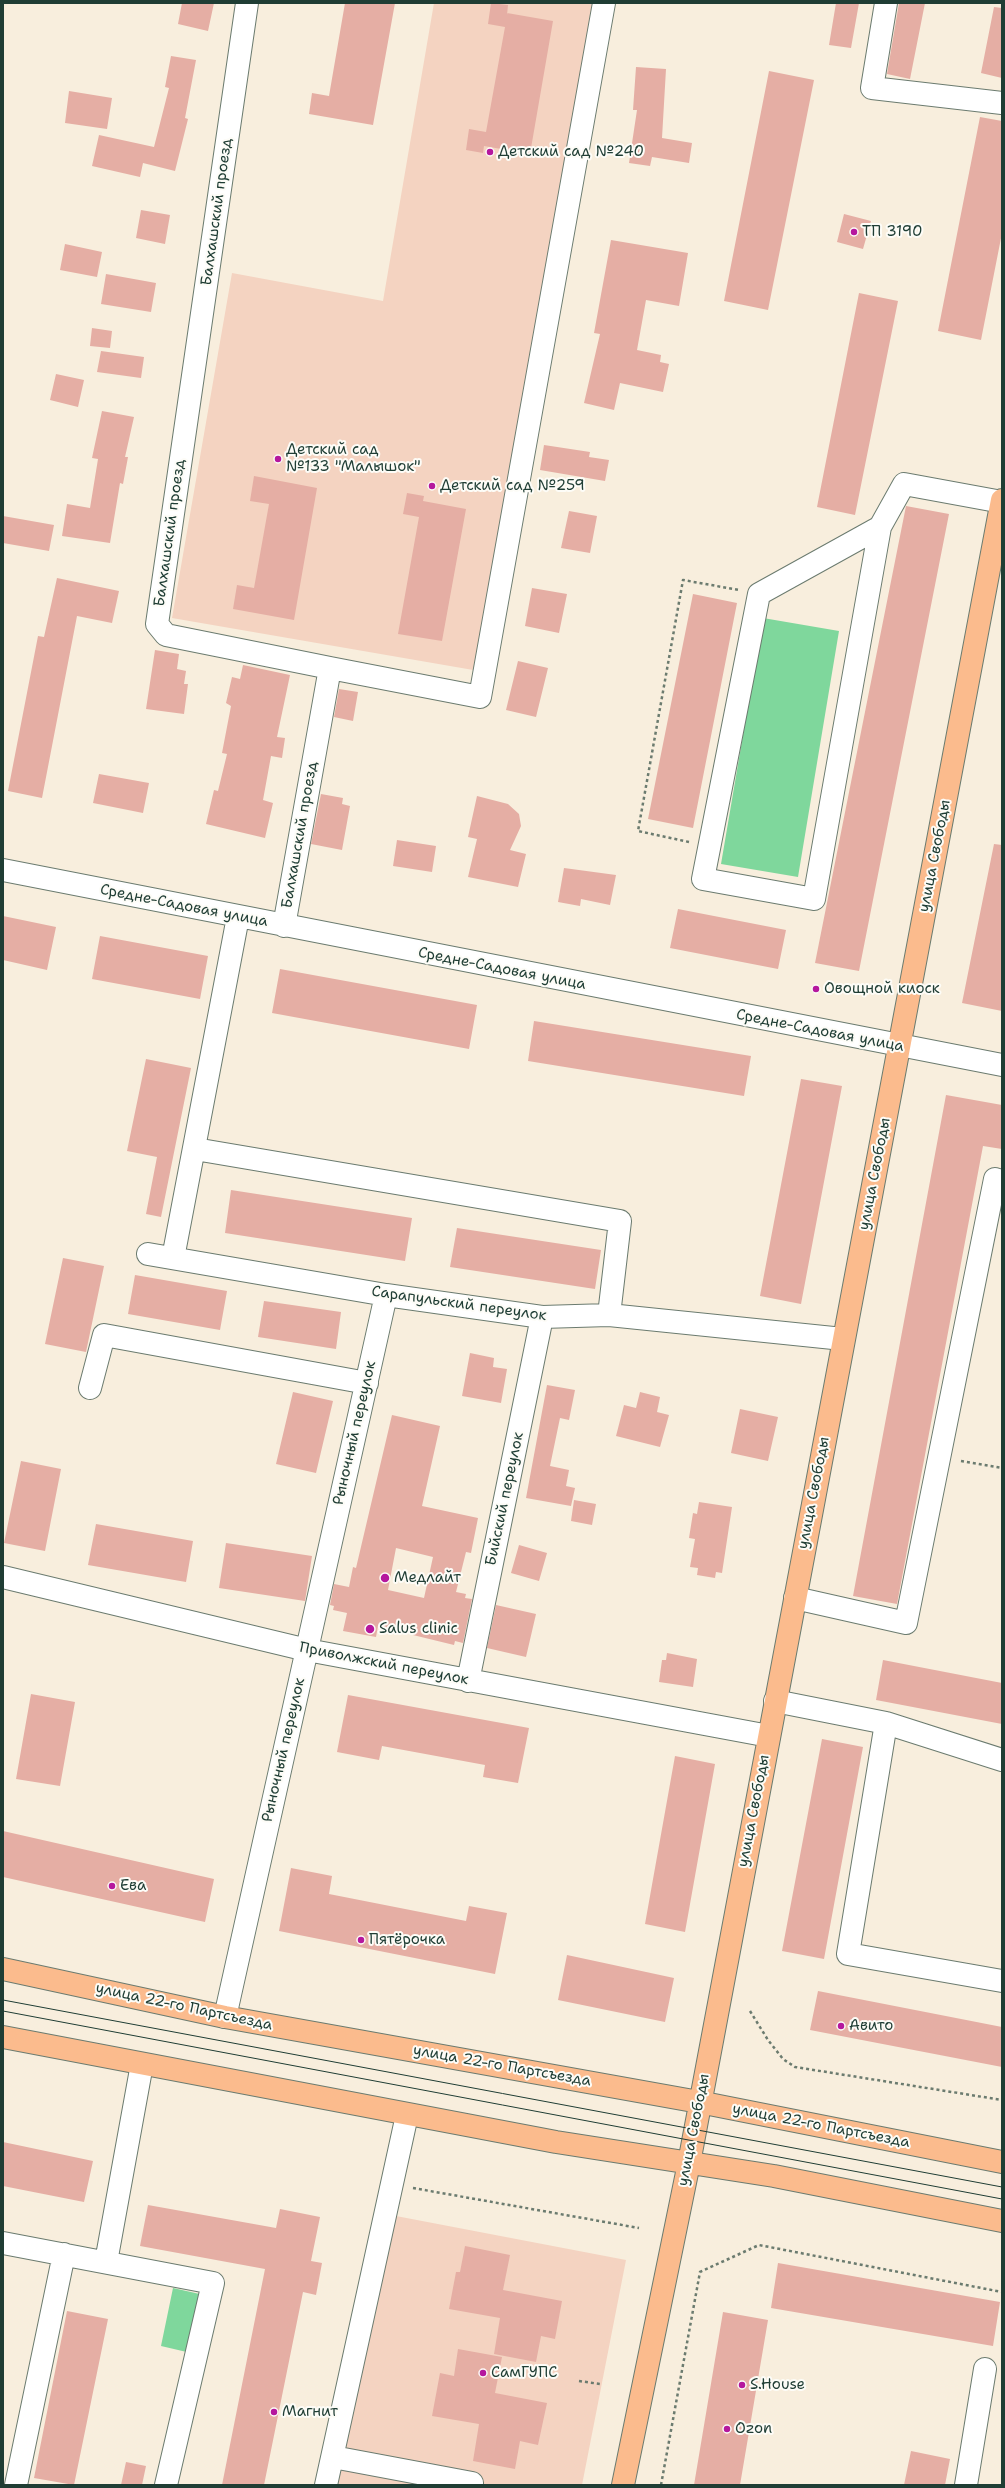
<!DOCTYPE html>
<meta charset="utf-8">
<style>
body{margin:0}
#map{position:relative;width:1005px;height:2488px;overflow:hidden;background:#f8eedd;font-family:"Shantell Sans",sans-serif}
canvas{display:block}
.frame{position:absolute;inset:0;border:4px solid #1f3d34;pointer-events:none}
</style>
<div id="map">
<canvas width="1005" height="2488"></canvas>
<div class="frame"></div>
</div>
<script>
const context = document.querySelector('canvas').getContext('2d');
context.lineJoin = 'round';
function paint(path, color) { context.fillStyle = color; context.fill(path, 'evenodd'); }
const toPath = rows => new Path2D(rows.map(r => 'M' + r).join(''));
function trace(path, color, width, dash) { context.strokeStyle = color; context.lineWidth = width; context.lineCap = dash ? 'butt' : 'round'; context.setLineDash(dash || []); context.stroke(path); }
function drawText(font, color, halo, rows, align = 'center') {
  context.font = font + ' "Shantell Sans",sans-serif'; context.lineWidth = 4; context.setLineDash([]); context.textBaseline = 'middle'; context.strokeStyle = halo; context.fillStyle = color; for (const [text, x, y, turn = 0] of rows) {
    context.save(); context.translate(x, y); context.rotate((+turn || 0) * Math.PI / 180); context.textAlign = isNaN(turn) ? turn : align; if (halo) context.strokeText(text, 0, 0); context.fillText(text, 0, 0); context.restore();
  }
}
paint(toPath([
 [434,3,596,3,479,671,172,618,232,273,383,301],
 [396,2216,626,2260,582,2485,336,2485]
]), '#f4d3c1');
paint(toPath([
 [763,618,839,631,798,877,721,864],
 [173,2288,204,2295,191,2353,161,2346]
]), '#7fd79c');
paint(toPath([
 [182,3,214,3,208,31,178,24],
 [345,3,395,3,373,125,309,114,312,93,329,96],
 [491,3,508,5,507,15,507,13,553,21,530,154,484,146,483,153,466,150,469,129,486,132,505,27,488,24],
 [836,3,859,3,851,48,829,45],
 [899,3,925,3,910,79,887,74],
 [994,7,1002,8,1002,78,981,73],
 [171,56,196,60,185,118,188,119,175,171,143,163,140,177,92,166,99,135,154,147,169,88,165,87],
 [636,67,666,69,662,138,692,143,689,163,652,157,650,166,629,163,637,110,633,110],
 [769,71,814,80,768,310,724,301],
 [69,91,112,98,107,129,65,123],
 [980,117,1002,121,1002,233,981,340,938,331],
 [141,210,170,215,165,244,136,238],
 [844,214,871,221,863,249,837,242],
 [611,240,688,253,679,306,646,300,637,350,661,355,660,362,669,364,663,392,620,383,614,410,584,403,600,334,594,333],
 [65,244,102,252,97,277,60,270],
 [106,274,156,283,151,312,101,304],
 [859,293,898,301,855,515,817,507],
 [92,328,112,331,110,348,90,346],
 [101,351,144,357,141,378,97,372],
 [56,374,84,380,78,407,50,400],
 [102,411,134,417,125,457,128,457,123,484,120,483,110,543,62,536,67,504,90,508,98,459,92,458],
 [544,445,590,452,589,457,609,460,605,481,540,470],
 [254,476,317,488,294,620,233,609,237,585,254,588,269,504,250,501],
 [407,493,424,496,423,501,466,509,442,641,398,634,419,517,403,514],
 [906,506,949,514,859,971,815,963],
 [569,511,597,516,590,553,561,548],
 [3,516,54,525,49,551,3,543],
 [57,578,119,591,112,623,77,616,42,798,8,791,38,636,44,637],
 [532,588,567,594,559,633,525,626],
 [693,594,737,603,693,828,648,819],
 [155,650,179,654,177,669,186,671,184,684,188,684,184,714,146,709],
 [518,661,548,668,536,717,506,710],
 [243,665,290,675,277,737,285,738,282,758,271,756,263,800,273,803,265,838,206,824,214,790,218,791,227,754,222,753,231,706,226,703,232,677,240,679],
 [339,689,358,692,353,721,334,717],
 [99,774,149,783,143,813,93,803],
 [321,794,343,798,342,804,350,806,342,850,311,844],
 [477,796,508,804,519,814,521,826,510,850,526,854,518,887,468,877,477,839,468,837],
 [397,840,436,846,432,872,393,866],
 [994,844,1002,845,1002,1011,962,1003],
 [564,868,616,875,610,905,581,899,580,906,558,902],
 [678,909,786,930,778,969,670,948],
 [3,916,56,927,47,970,3,960],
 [100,936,208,956,200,999,92,979],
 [280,969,477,1005,469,1049,272,1013],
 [534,1021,751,1056,744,1096,528,1061],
 [146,1059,191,1068,161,1217,146,1214,157,1157,127,1151],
 [801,1079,842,1086,801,1304,760,1296],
 [946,1095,1002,1105,1002,1149,983,1146,897,1604,853,1596],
 [231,1190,412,1218,405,1261,225,1233],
 [457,1228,601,1250,595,1289,450,1267],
 [63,1258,104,1266,86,1352,45,1344],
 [135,1275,227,1291,220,1330,128,1314],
 [264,1301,341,1312,336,1349,258,1337],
 [470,1353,494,1358,493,1367,507,1369,501,1403,462,1396],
 [547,1385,575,1390,569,1420,560,1418,550,1466,569,1470,566,1486,575,1488,571,1506,526,1498],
 [293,1392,333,1401,316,1473,276,1464],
 [640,1392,660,1397,657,1412,669,1415,660,1447,616,1436,624,1405,636,1408],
 [740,1409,778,1417,768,1461,731,1453],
 [392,1415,440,1426,422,1506,478,1518,471,1553,466,1552,456,1592,466,1594,465,1598,472,1599,463,1643,455,1641,454,1645,413,1635,414,1633,378,1626,376,1637,343,1631,347,1613,333,1610,334,1606,330,1605,334,1584,349,1587,353,1567,356,1568],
 [396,1548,433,1557,424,1598,388,1590],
 [21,1461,61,1469,45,1551,4,1543],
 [574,1500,596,1504,592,1525,571,1521],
 [699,1502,732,1507,722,1573,716,1572,715,1578,697,1575,698,1568,690,1567,695,1539,689,1538,693,1513,697,1514],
 [96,1524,193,1541,186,1582,88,1565],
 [226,1543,312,1556,305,1601,219,1588],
 [519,1545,547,1553,539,1581,511,1573],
 [496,1605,536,1614,526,1657,487,1648],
 [667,1653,697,1659,693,1687,659,1682,662,1660,666,1660],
 [883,1660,1002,1683,1002,1724,876,1700],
 [31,1694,75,1702,60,1786,16,1779],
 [348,1695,529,1728,518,1783,483,1777,485,1765,382,1746,379,1760,337,1752],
 [822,1739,863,1747,824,1959,782,1951],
 [675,1756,715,1764,685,1932,645,1924],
 [3,1831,214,1879,205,1922,3,1877],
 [291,1868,332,1876,329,1894,466,1921,469,1906,507,1913,495,1974,279,1931],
 [567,1955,674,1978,665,2022,558,2000],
 [818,1991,1002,2027,1002,2067,810,2030],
 [3,2142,93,2161,84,2202,3,2186],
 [148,2205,276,2228,280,2209,320,2217,311,2261,322,2263,316,2295,303,2292,264,2485,222,2485,265,2269,140,2246],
 [465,2246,510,2255,503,2290,562,2301,555,2339,541,2336,536,2362,494,2354,500,2318,449,2309,456,2272,460,2272],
 [778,2263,1000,2302,993,2346,771,2308],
 [67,2311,108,2319,74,2485,34,2478],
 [723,2312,768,2320,740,2485,694,2485],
 [458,2349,502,2357,495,2393,547,2403,538,2445,520,2441,515,2469,473,2461,479,2424,432,2416,440,2373,454,2376],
 [911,2451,950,2459,945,2485,904,2485],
 [126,2462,146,2466,142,2485,121,2485]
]), '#e5aea4');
const minor = toPath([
 [247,3,157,624,166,635,330,668,284,926],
 [886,3,872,88,1002,103],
 [880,527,814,899,703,879,759,594,880,527,904,484,1002,502],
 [330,668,480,697,604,3],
 [3,870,1002,1065],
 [195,1149,620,1221,609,1315],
 [148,1254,386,1295,542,1317,609,1315,843,1339],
 [173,1258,238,917],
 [90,1388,104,1335,367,1383],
 [3,1577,307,1650,769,1736],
 [795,1598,906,1623,995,1179,1002,1181],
 [468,1681,542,1317],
 [775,1701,886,1723,1002,1760],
 [886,1723,848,1954,1002,1981],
 [225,2017,386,1295],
 [3,2243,213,2283,166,2485],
 [106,2262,142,2064],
 [333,2457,472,2483],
 [16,2485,64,2254],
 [326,2485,407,2115],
 [966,2485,985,2369]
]);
const major = toPath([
 [3,1969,225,2017,699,2102,1002,2162],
 [3,2037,556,2142,774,2176,1002,2221],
 [623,2485,689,2163,1002,500]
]);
trace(minor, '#6b7b6f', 24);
trace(major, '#6b7b6f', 24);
trace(toPath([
 [689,842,638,831,683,580,739,590],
 [961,1461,1002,1468],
 [750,2011,768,2040,783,2059,795,2067,1002,2100],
 [413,2188,639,2228],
 [579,2381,600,2384],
 [661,2485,700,2272,759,2245,1002,2292]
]), '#6b7b6f', 2.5, [3, 3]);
trace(minor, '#fff', 22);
trace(major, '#fbbb8d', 22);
trace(toPath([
 [3,2000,1002,2187],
 [3,2011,1002,2199]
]), '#1f3d34', 1);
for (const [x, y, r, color] of [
 [490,152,4,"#b5179e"],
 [854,232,4,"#b5179e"],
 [278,459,4,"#b5179e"],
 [432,486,4,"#b5179e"],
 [816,989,4,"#b5179e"],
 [385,1578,5,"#b5179e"],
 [370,1629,5,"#b5179e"],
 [112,1886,4,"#b5179e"],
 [361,1940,4,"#b5179e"],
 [841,2026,4,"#b5179e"],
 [483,2373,4,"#b5179e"],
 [742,2385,4,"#b5179e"],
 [274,2412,4,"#b5179e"],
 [727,2429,4,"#b5179e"]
]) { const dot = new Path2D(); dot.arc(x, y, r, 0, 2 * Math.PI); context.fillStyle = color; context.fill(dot); trace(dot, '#fdfcf7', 1.5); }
drawText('15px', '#1f3d34', '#fdfcf7', [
 ["Детский сад №240",498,152],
 ["ТП 3190",862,232],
 ["Детский сад",286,450],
 ["№133 \"Малышок\"",286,467],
 ["Детский сад №259",440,486],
 ["Овощной киоск",824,989],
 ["Медлайт",394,1578],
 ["Salus clinic",379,1629],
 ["Ева",120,1886],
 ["Пятёрочка",369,1940],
 ["Авито",849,2026],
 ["СамГУПС",491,2373],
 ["S.House",750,2385],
 ["Магнит",282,2412],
 ["Ozon",735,2429]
], 'left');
drawText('15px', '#1f3d34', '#fdfcf7', [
 ["Балхашский проезд",217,212,-82],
 ["Балхашский проезд",170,533,-82],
 ["Балхашский проезд",300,835,-80],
 ["улица Свободы",935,856,-79],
 ["Средне-Садовая улица",184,906,11],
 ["Средне-Садовая улица",502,969,11],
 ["Средне-Садовая улица",820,1031,11],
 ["улица Свободы",875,1174,-79],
 ["Сарапульский переулок",459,1304,8],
 ["Рыночный переулок",355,1433,-77],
 ["улица Свободы",814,1493,-79],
 ["Бийский переулок",505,1499,-78],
 ["Приволжский переулок",384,1664,11],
 ["Рыночный переулок",284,1750,-77],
 ["улица Свободы",754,1811,-79],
 ["улица 22-го Партсъезда",184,2007,12],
 ["улица 22-го Партсъезда",502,2066,10],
 ["улица 22-го Партсъезда",821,2126,11],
 ["улица Свободы",694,2130,-79]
]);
</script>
